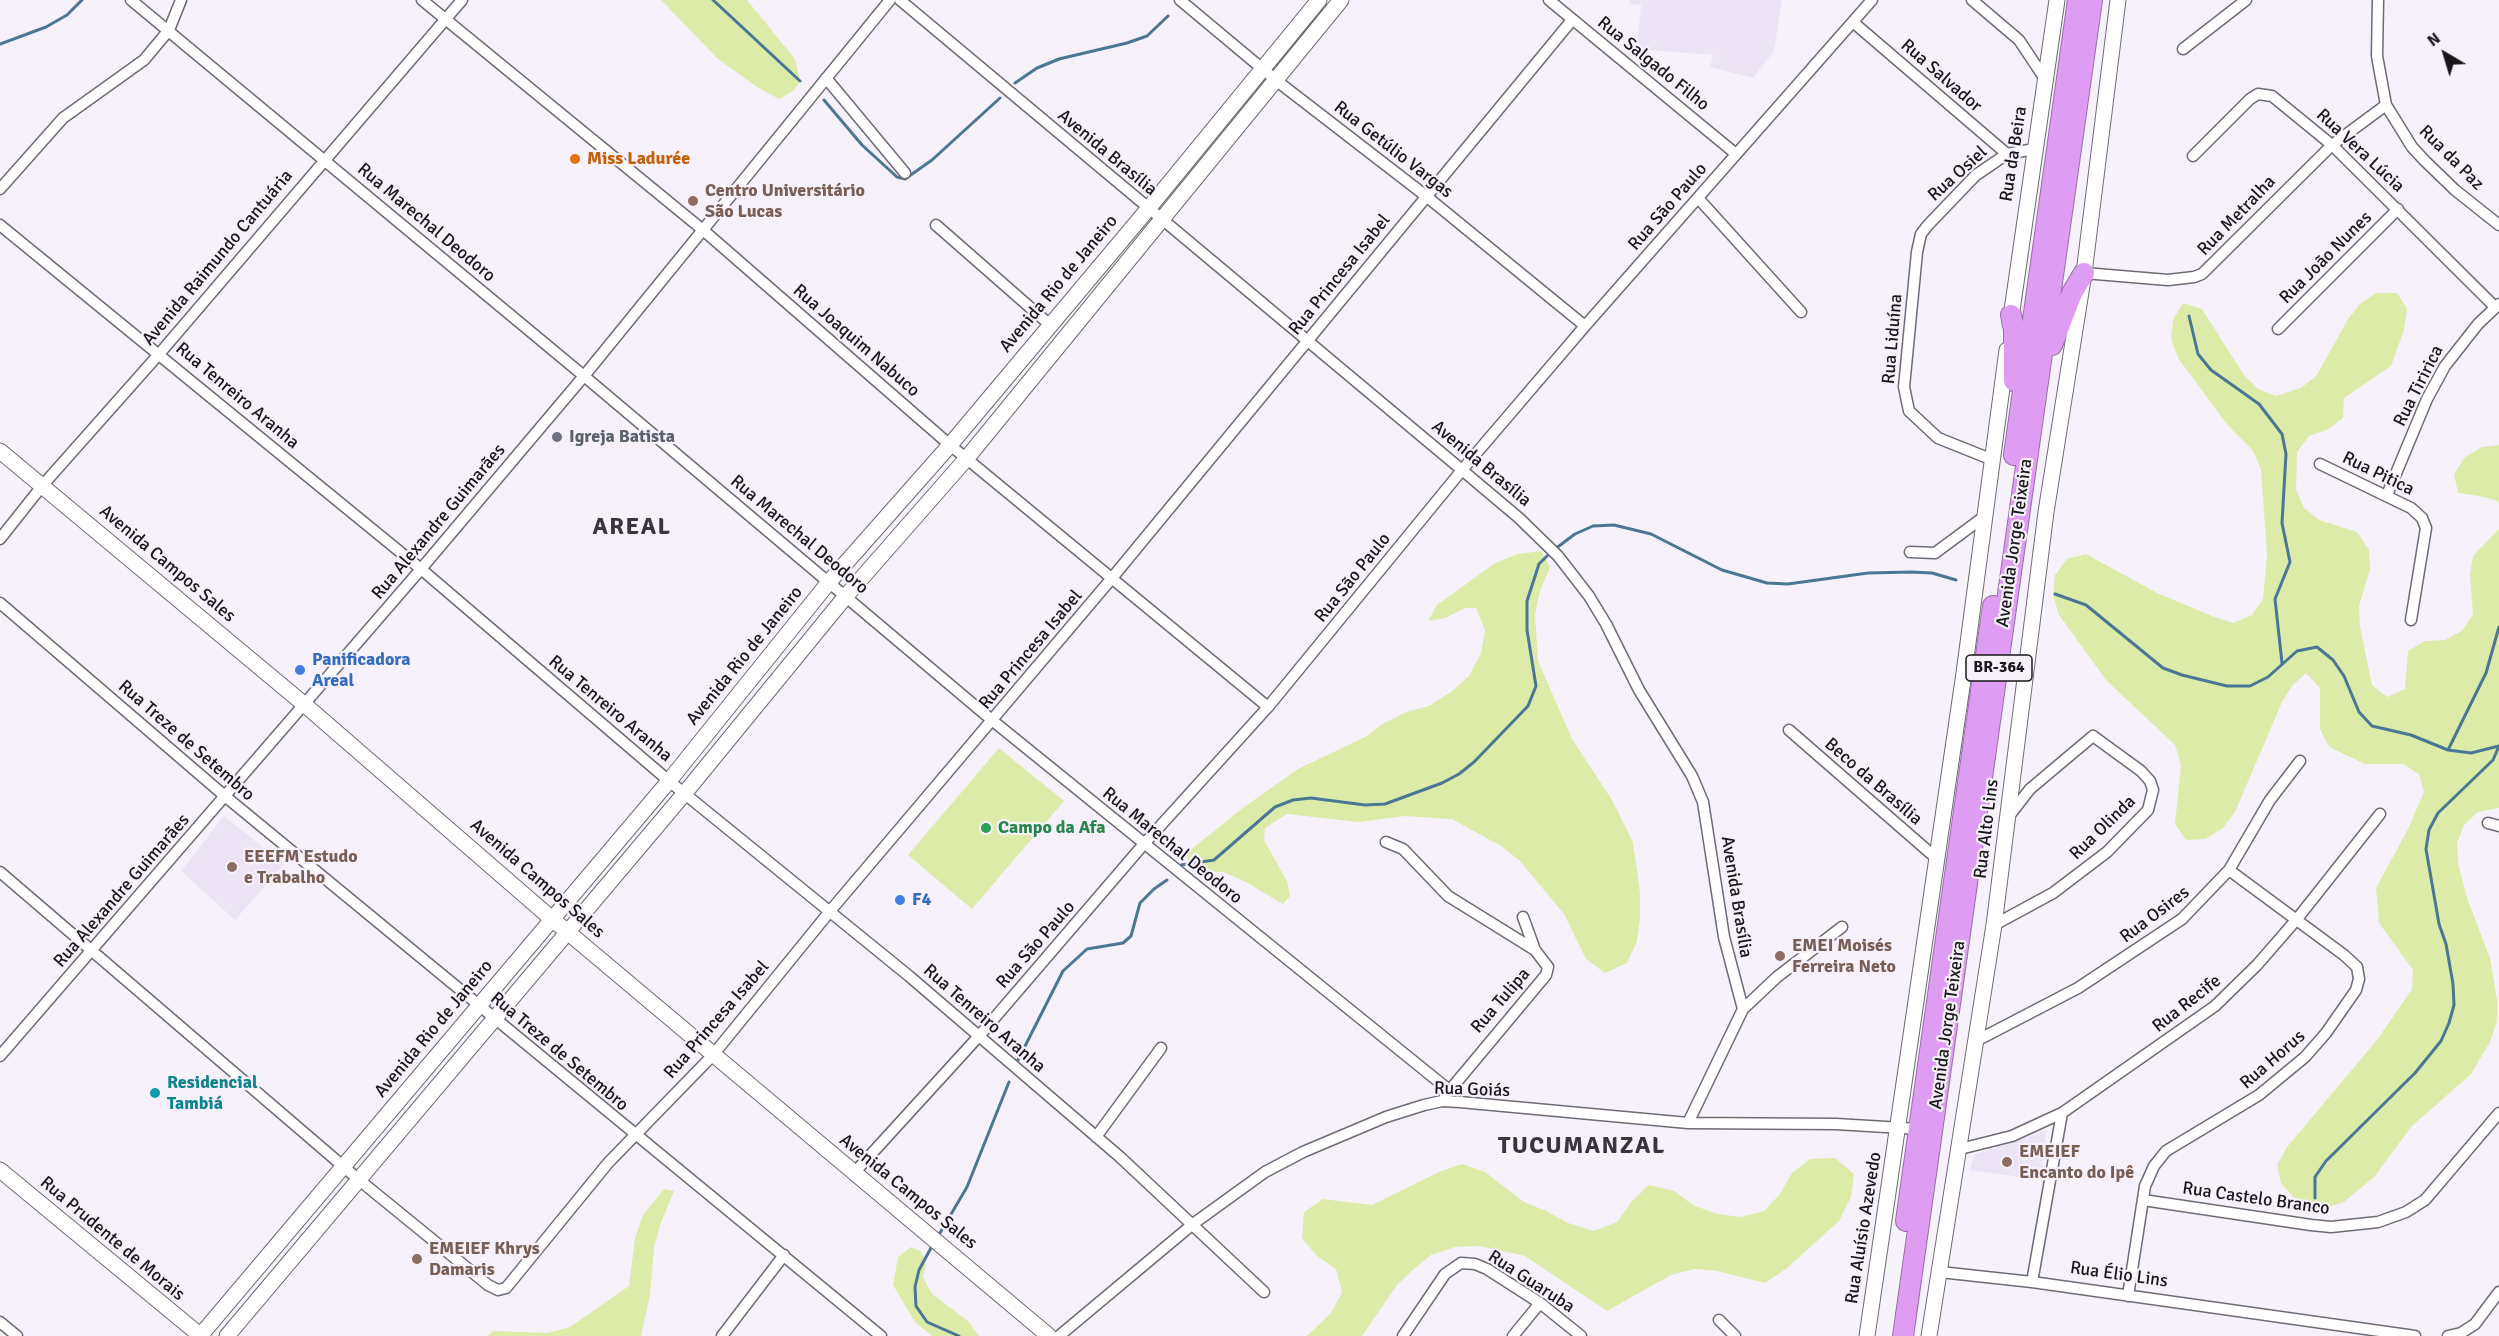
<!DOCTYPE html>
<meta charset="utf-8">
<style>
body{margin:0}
#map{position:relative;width:2499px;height:1336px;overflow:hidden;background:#f7f1fc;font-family:Signika,sans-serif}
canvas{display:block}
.north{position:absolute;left:2415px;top:24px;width:60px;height:60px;-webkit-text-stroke:4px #f7f1fc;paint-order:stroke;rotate:322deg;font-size:16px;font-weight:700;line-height:24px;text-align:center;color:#18161a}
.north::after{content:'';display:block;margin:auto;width:21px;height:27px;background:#18161a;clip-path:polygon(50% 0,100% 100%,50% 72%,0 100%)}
</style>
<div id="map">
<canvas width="2499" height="1336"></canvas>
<div class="north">N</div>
</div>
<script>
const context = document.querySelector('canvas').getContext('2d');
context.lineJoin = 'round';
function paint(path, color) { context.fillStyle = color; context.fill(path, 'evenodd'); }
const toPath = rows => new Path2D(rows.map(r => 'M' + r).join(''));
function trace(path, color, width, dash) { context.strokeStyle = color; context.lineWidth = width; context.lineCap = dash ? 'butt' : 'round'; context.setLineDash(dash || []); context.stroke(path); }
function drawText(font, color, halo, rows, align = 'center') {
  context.font = font + ' Signika,sans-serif'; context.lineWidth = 4.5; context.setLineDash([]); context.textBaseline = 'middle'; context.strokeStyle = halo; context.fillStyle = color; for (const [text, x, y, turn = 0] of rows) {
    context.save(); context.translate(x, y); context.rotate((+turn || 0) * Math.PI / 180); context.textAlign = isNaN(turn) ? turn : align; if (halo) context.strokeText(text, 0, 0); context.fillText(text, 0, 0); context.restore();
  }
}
paint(toPath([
 [1630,0,1782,0,1774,51,1753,78,1710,67,1713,55,1637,49,1641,5,1630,4],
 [224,816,284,864,235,920,181,871],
 [2046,1131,2041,1180,1970,1170,1974,1155]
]), '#ece3f5');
paint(toPath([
 [661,0,747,0,795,59,800,81,793,91,779,99,757,87,718,59],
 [2376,293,2397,293,2407,309,2404,330,2391,366,2344,398,2343,418,2327,430,2309,436,2297,452,2296,490,2304,508,2319,520,2357,532,2369,550,2370,569,2359,606,2360,627,2372,685,2387,697,2405,689,2408,651,2425,641,2445,640,2462,631,2473,614,2470,575,2473,556,2499,529,2499,808,2478,812,2464,825,2457,843,2458,864,2468,901,2490,958,2497,999,2497,1021,2490,1042,2471,1074,2411,1127,2375,1176,2344,1202,2326,1208,2294,1198,2281,1183,2277,1165,2287,1147,2377,1040,2412,989,2413,970,2379,923,2376,888,2407,831,2424,792,2419,774,2403,764,2365,764,2329,747,2320,729,2320,688,2306,673,2292,686,2282,702,2235,812,2222,829,2205,839,2186,840,2175,824,2181,765,2175,745,2106,680,2059,615,2053,595,2055,575,2067,559,2086,554,2157,593,2212,616,2233,623,2252,615,2263,599,2267,555,2261,469,2253,451,2226,423,2178,358,2171,339,2173,320,2183,303,2202,309,2244,375,2258,389,2276,396,2301,388,2317,375,2348,319,2360,304],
 [2499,445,2499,504,2498,501,2479,496,2458,493,2454,474,2465,457,2482,447],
 [1541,551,1550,567,1540,591,1535,614,1538,661,1572,739,1612,800,1633,842,1640,893,1640,918,1637,941,1627,963,1605,973,1586,959,1564,914,1520,861,1501,846,1452,819,1405,816,1359,822,1287,814,1265,828,1264,840,1287,881,1290,896,1283,904,1244,881,1223,872,1197,871,1188,867,1187,853,1240,810,1298,769,1365,737,1384,723,1406,712,1429,706,1451,692,1469,676,1481,653,1485,630,1476,608,1465,608,1445,618,1428,621,1437,605,1495,563,1518,554],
 [999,748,1064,801,972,909,908,855],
 [1835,1158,1854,1174,1851,1197,1839,1221,1786,1269,1765,1283,1717,1271,1694,1269,1671,1275,1607,1311,1525,1256,1479,1246,1455,1247,1431,1255,1414,1269,1397,1285,1362,1336,1307,1336,1331,1313,1342,1292,1336,1269,1317,1256,1302,1238,1304,1212,1323,1199,1372,1205,1439,1172,1462,1164,1485,1172,1524,1202,1546,1211,1568,1223,1594,1231,1617,1222,1632,1201,1649,1185,1674,1191,1693,1205,1717,1214,1741,1217,1764,1211,1780,1194,1792,1173,1810,1159],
 [664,1189,674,1191,660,1225,654,1248,650,1295,641,1336,487,1336,493,1331,548,1333,570,1327,629,1286,635,1238,643,1215],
 [911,1247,921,1251,926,1265,923,1277,932,1294,968,1321,979,1336,932,1336,915,1322,893,1285,898,1257]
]), '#dceca8');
trace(toPath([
 [713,0,800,81],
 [0,44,46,27,67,15,82,0],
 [1015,83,1037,68,1059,59,1127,43,1147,36,1168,16],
 [824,100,862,145,897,177,905,179,932,160,1000,98],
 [2189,316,2198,354,2211,370,2259,404,2282,434,2286,454,2282,523,2290,562,2275,599,2282,663],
 [1555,549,1575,534,1593,526,1614,525,1651,534,1722,570,1767,583,1788,584,1868,573,1911,572,1932,573,1956,580],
 [2055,594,2086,605,2163,668,2182,675,2227,686,2250,686,2268,677,2297,651,2317,647,2333,660,2344,676,2359,712,2372,726,2411,735,2448,750,2471,753,2499,746],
 [2448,750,2486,673,2499,627],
 [1181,865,1214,860,1275,807,1293,800,1311,798,1365,805,1385,804,1442,783,1459,774,1474,762,1528,706,1536,686,1527,630,1527,601,1539,564,1550,553],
 [1018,1060,1063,971,1087,949,1123,943,1131,936,1140,903,1154,889,1167,880],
 [2315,1198,2315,1177,2326,1161,2415,1073,2441,1041,2449,1023,2454,1005,2453,984,2446,944,2439,924,2426,849,2429,830,2438,813,2493,760,2499,746],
 [937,1238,967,1187,1009,1082],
 [932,1246,919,1270,915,1287,916,1306,927,1322,959,1336]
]), '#4c7695', 3);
const street = toPath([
 [131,0,584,376,993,721,1449,1090],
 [422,0,703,230,950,445,1268,707],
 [900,0,1462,470,1519,518,1558,556,1589,596,1606,624,1639,690,1692,776,1703,802,1724,937,1743,1009],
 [1180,0,1277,81,1426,196,1585,326],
 [1549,0,1736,154],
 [1972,0,2019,40,2045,79],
 [2378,0,2377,56,2386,105,2412,147,2425,161,2455,190,2499,225],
 [1854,23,2007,154],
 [2183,49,2246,0],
 [826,78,905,173],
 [2193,156,2250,99,2258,94,2272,96,2332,145,2495,307],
 [0,189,63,118,144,60,169,30,181,0],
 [1698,198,1801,312],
 [0,225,421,569,669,781,909,976,1120,1157,1264,1292],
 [936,225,1049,324],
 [2084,273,2168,280,2194,277,2202,274,2332,145,2386,105],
 [2278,329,2398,209],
 [1993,460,1938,438,1909,411,1904,387,1917,252,1921,234,1928,225,1976,175,2007,154,2034,149],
 [2320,464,2411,508,2422,518,2426,528,2411,620],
 [2387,495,2427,399,2445,366,2478,324,2499,304],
 [0,539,42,486,160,353,462,0],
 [1910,552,1935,553,1985,516],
 [0,603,226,797,881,1336],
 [1789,730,1936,858],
 [2488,823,2499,826],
 [1386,842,1403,849,1448,896,1535,950],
 [0,872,358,1179,488,1285,498,1290,506,1288,608,1163,713,1055,831,910,1112,578,1572,20],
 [1994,925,2053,893,2107,852,2148,810,2153,790,2150,781,2141,771,2093,736,2030,789,2009,816],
 [1978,1040,2078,988,2182,919,2229,870,2270,800,2300,761],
 [0,1056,421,569,584,376,890,0],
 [1445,1096,1546,975,1548,967,1535,950,1523,917],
 [1688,1123,1743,1009,1777,977,1842,927],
 [1096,1137,1161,1048],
 [1960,1149,2012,1136,2062,1113,2215,1006,2257,965,2297,919,2380,814],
 [854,1173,979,1036,1143,845,1268,707,1462,470,1585,326,1872,0],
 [2143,1200,2311,1225,2331,1227,2378,1222,2406,1212,2425,1200,2499,1113],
 [1940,1272,2032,1282,2415,1336],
 [2032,1282,2062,1113],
 [2128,1296,2145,1186,2154,1166,2166,1151,2259,1095,2305,1057,2326,1033,2356,990,2359,979,2357,967,2344,955,2229,870],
 [1719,1320,1735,1336],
 [0,1322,17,1336],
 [722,1336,784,1255],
 [1059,1336,1193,1224,1265,1172,1303,1152,1386,1117,1424,1105,1442,1101,1460,1102,1688,1123,1836,1124,1919,1129],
 [1403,1336,1445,1274,1461,1263,1475,1264,1487,1269,1540,1303,1581,1336],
 [1513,1336,1540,1303],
 [2448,1336,2461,1333,2475,1324,2499,1292]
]);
const secondary = toPath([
 [2010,324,2057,0],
 [0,451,305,705,552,919,1049,1336],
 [0,1170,201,1336],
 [200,1336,669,781,829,582,950,445,1148,209,1319,0],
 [227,1336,684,794,846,596,967,458,1341,0],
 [1867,1336,1964,673,2007,350],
 [1929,1336,1994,925,2046,512,2084,273,2118,0]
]);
const highway = toPath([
 [2011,315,2014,329,2014,381],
 [2052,345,2072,293,2084,273],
 [2014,455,2078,0],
 [1906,1221,1993,606],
 [1903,1336,2092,0]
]);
trace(street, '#6f6a74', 13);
trace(secondary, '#6f6a74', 17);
trace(highway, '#996ea7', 22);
trace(street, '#fff', 10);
trace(secondary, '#fff', 15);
trace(highway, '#de9df3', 20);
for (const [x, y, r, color] of [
 [575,159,6,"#e8710a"],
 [693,201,6,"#8d6e63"],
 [557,437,6,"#6b7280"],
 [300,670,6,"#3f7fe0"],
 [986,828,6,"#2e9e5b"],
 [232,867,6,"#8d6e63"],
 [900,900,6,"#3f7fe0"],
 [1780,956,6,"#8d6e63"],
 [155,1093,6,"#0f9aa8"],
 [2007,1162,6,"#8d6e63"],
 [417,1259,6,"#8d6e63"]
]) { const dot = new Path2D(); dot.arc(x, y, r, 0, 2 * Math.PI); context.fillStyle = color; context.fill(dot); trace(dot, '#f7f1fc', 2); }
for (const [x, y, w] of [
 [1999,668,66]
]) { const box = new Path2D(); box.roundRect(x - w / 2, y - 13, w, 26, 4.5); context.fillStyle = '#f7f1fc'; context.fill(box); trace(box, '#18161a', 1.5); }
drawText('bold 16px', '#18161a', null, [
 ["BR-364",1999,668]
]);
drawText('18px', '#18161a', '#f7f1fc', [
 ["Rua Salgado Filho",1653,64,39],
 ["Rua Salvador",1941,76,41],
 ["Rua Getúlio Vargas",1393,150,38],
 ["Rua Vera Lúcia",2360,151,43],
 ["Avenida Brasília",1107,153,40],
 ["Rua da Beira",2014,154,-81],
 ["Rua da Paz",2451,158,45],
 ["Rua Osiel",1958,174,-42],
 ["Rua São Paulo",1668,207,-49],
 ["Rua Metralha",2237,216,-46],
 ["Rua Marechal Deodoro",426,223,40],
 ["Avenida Raimundo Cantuária",218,258,-50],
 ["Rua João Nunes",2326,258,-45],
 ["Rua Princesa Isabel",1340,275,-51],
 ["Avenida Rio de Janeiro",1059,284,-50],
 ["Rua Liduína",1893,339,-85],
 ["Rua Joaquim Nabuco",856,341,41],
 ["Rua Tiririca",2419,386,-63],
 ["Rua Tenreiro Aranha",237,396,40],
 ["Avenida Brasília",1481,464,40],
 ["Rua Pitica",2378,474,26],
 ["Rua Alexandre Guimarães",439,522,-50],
 ["Rua Marechal Deodoro",799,535,40],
 ["Avenida Jorge Teixeira",2015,543,-82],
 ["Avenida Campos Sales",167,564,40],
 ["Rua São Paulo",1353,578,-51],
 ["Rua Princesa Isabel",1031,650,-50],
 ["Avenida Rio de Janeiro",745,656,-51],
 ["Rua Tenreiro Aranha",610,709,40],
 ["Rua Treze de Setembro",186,741,41],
 ["Beco da Brasília",1873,782,41],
 ["Rua Olinda",2103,828,-44],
 ["Rua Alto Lins",1987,829,-83],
 ["Rua Marechal Deodoro",1172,846,39],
 ["Avenida Campos Sales",537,879,41],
 ["Rua Alexandre Guimarães",122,891,-49],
 ["Avenida Brasília",1736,897,81],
 ["Rua Osires",2155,915,-37],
 ["Rua São Paulo",1036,945,-49],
 ["Rua Tulipa",1501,1001,-49],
 ["Rua Recife",2187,1004,-38],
 ["Rua Tenreiro Aranha",984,1019,41],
 ["Rua Princesa Isabel",717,1020,-49],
 ["Avenida Jorge Teixeira",1948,1025,-82],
 ["Avenida Rio de Janeiro",434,1029,-50],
 ["Rua Treze de Setembro",559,1052,40],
 ["Rua Horus",2273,1060,-41],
 ["Rua Goiás",1472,1090,2],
 ["Avenida Campos Sales",908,1192,39],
 ["Rua Castelo Branco",2256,1199,8],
 ["Rua Aluísio Azevedo",1864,1228,-81],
 ["Rua Prudente de Morais",112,1239,40],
 ["Rua Élio Lins",2119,1275,8],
 ["Rua Guaruba",1531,1282,33]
]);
drawText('bold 18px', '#c56008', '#f7f1fc', [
 ["Miss Ladurée",587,159]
], 'left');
drawText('bold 18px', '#785e54', '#f7f1fc', [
 ["Centro Universitário",705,191],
 ["São Lucas",705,212],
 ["EEEFM Estudo",244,857],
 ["e Trabalho",244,878],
 ["EMEI Moisés",1792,946],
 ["Ferreira Neto",1792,967],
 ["EMEIEF",2019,1152],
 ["Encanto do Ipê",2019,1173],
 ["EMEIEF Khrys",429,1249],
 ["Damaris",429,1270]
], 'left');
drawText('bold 18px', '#5b616d', '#f7f1fc', [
 ["Igreja Batista",569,437]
], 'left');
drawText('bold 18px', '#366cbe', '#f7f1fc', [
 ["Panificadora",312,660],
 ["Areal",312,681],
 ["F4",912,900]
], 'left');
drawText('bold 18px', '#27864d', '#f7f1fc', [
 ["Campo da Afa",998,828]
], 'left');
drawText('bold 18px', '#0d838f', '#f7f1fc', [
 ["Residencial",167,1083],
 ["Tambiá",167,1104]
], 'left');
context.letterSpacing = '1.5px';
drawText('bold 24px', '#39353e', '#f7f1fc', [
 ["AREAL",632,528],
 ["TUCUMANZAL",1582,1147]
]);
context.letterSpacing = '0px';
</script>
